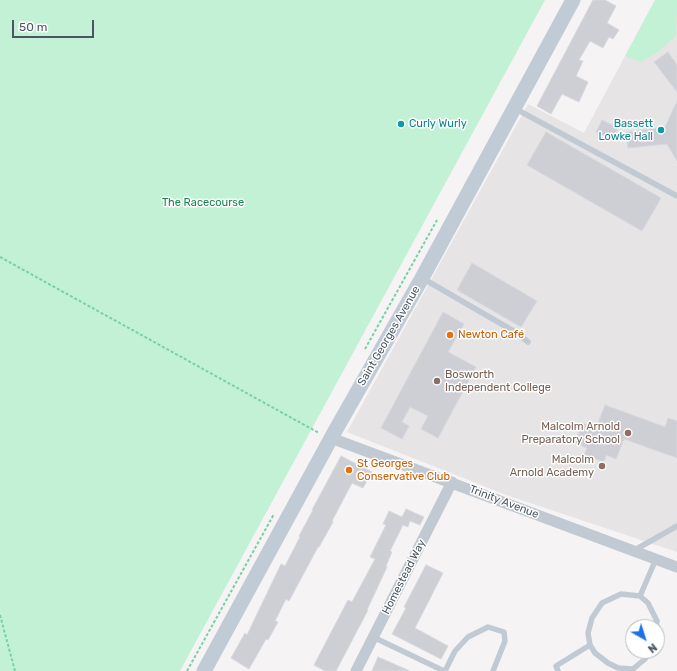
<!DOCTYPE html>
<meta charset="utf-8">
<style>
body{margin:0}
#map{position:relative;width:677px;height:671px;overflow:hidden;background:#f5f3f3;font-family:Rubik,sans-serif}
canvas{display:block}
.north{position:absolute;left:625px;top:619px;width:40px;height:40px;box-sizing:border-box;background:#fff;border:1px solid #b7bbc0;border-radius:50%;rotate:141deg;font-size:11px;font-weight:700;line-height:16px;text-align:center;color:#4a5661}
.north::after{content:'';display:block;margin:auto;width:14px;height:18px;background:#1a73e8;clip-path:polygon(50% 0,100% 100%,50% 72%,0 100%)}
.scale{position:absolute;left:12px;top:20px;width:82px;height:18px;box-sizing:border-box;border:2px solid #4a5661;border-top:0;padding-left:5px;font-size:12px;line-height:14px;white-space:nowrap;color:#4a5661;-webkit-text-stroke:3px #fff;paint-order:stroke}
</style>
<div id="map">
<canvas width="677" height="671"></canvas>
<div class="north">N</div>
<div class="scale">50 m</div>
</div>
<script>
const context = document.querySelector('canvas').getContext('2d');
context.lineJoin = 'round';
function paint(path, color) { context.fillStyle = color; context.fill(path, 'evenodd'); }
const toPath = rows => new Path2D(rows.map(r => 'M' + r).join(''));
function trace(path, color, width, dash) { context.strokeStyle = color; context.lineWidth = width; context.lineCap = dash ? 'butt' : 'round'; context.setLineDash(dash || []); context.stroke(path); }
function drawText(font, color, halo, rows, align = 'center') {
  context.font = font + ' Rubik,sans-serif'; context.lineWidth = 3; context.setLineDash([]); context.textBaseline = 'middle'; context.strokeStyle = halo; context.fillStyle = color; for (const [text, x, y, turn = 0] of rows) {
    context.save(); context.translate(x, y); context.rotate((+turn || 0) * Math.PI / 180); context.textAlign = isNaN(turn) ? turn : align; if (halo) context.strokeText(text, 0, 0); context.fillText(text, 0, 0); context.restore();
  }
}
paint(toPath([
 [655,0,677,0,677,552,509,496,347,432,528,104,584,133]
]), '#e6e4e5');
paint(toPath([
 [0,0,545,0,180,671,0,671],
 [655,0,677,0,676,36,659,51,641,62,625,56]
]), '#c3f1d5');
const building = toPath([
 [593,0,605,0,616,6,607,23,619,30,613,39,609,37,603,48,590,41,579,60,583,61,576,76,588,82,579,102,562,94,551,114,537,106,593,0],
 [668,52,677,65,677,92,654,62,668,52],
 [677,101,677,161,667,144,628,148,626,132,665,127,677,101],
 [602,120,618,128,613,140,596,132,602,120],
 [546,132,661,198,642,231,527,165,546,132],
 [472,263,537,301,521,327,457,290,472,263],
 [443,312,464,324,448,352,476,367,438,438,421,429,428,416,410,407,402,422,409,426,402,439,381,428,443,312],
 [605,405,665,427,668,418,677,421,677,458,624,439,616,459,606,455,604,462,584,455,587,448,575,443,582,423,596,428,605,405],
 [341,456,372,472,363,488,352,483,332,521,333,522,319,547,318,547,289,601,286,599,275,621,278,622,268,640,266,639,249,669,231,658,245,633,247,635,281,564,285,566,300,537,299,536,313,510,312,510,341,456],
 [406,509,424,517,420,525,410,521,408,527,403,525,390,551,392,552,386,566,387,567,367,610,368,610,336,671,325,671,314,665,348,600,352,602,375,559,370,557,386,525,383,524,389,511,402,517,406,509],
 [426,565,443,573,415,628,448,646,441,659,392,634,406,608,404,607,426,565],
 [378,657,410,671,372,671,378,657]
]);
paint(building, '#cdcfd5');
trace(building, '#d7d9de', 1);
trace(toPath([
 [0,257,319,433],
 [365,349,437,220],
 [0,615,15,671],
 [187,671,274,514]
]), '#7ad0a6', 2, [3, 2]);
trace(toPath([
 [514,108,677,196],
 [422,278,517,333,528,342],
 [633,551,677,526],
 [640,596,656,559],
 [373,637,444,671],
 [650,651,645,659,633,669,618,668,608,663,595,653,590,645,588,633,592,618,602,603,621,594,640,596,648,603,657,621,656,627],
 [445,671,455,651,468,637,488,627,504,632,505,641,493,671],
 [558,671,556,666,590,645]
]), '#c1cad2', 5.5);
trace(toPath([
 [331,438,677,567],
 [356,671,452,482]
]), '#c1cad2', 11);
trace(toPath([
 [204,671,335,431,422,278,573,0]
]), '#c1cbd6', 15);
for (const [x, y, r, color] of [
 [401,124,4,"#0f9aa8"],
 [661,130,4,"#0f9aa8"],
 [450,335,4,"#e8710a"],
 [437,381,4,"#8d6e63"],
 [628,433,4,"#8d6e63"],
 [602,466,4,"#8d6e63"],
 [349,470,4,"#e8710a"]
]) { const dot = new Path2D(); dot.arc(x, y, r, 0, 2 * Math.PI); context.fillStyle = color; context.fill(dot); trace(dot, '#fff', 1.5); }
drawText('11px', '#0d838f', '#fff', [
 ["Curly Wurly",409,124],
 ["Bassett",653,124,"right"],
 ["Lowke Hall",653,137,"right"]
], 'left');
drawText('11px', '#17864f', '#fff', [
 ["The Racecourse",203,203]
]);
drawText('11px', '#c56008', '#fff', [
 ["Newton Café",458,335],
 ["St Georges",357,464],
 ["Conservative Club",357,477]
], 'left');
drawText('11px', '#4a5661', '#fff', [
 ["Saint Georges Avenue",389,336,-60],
 ["Trinity Avenue",504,502,21],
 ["Homestead Way",404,577,-63]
]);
drawText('11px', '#785e54', '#fff', [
 ["Bosworth",445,375,"left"],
 ["Independent College",445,388,"left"],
 ["Malcolm Arnold",620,427],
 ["Preparatory School",620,440],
 ["Malcolm",594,460],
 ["Arnold Academy",594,473]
], 'right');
</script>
